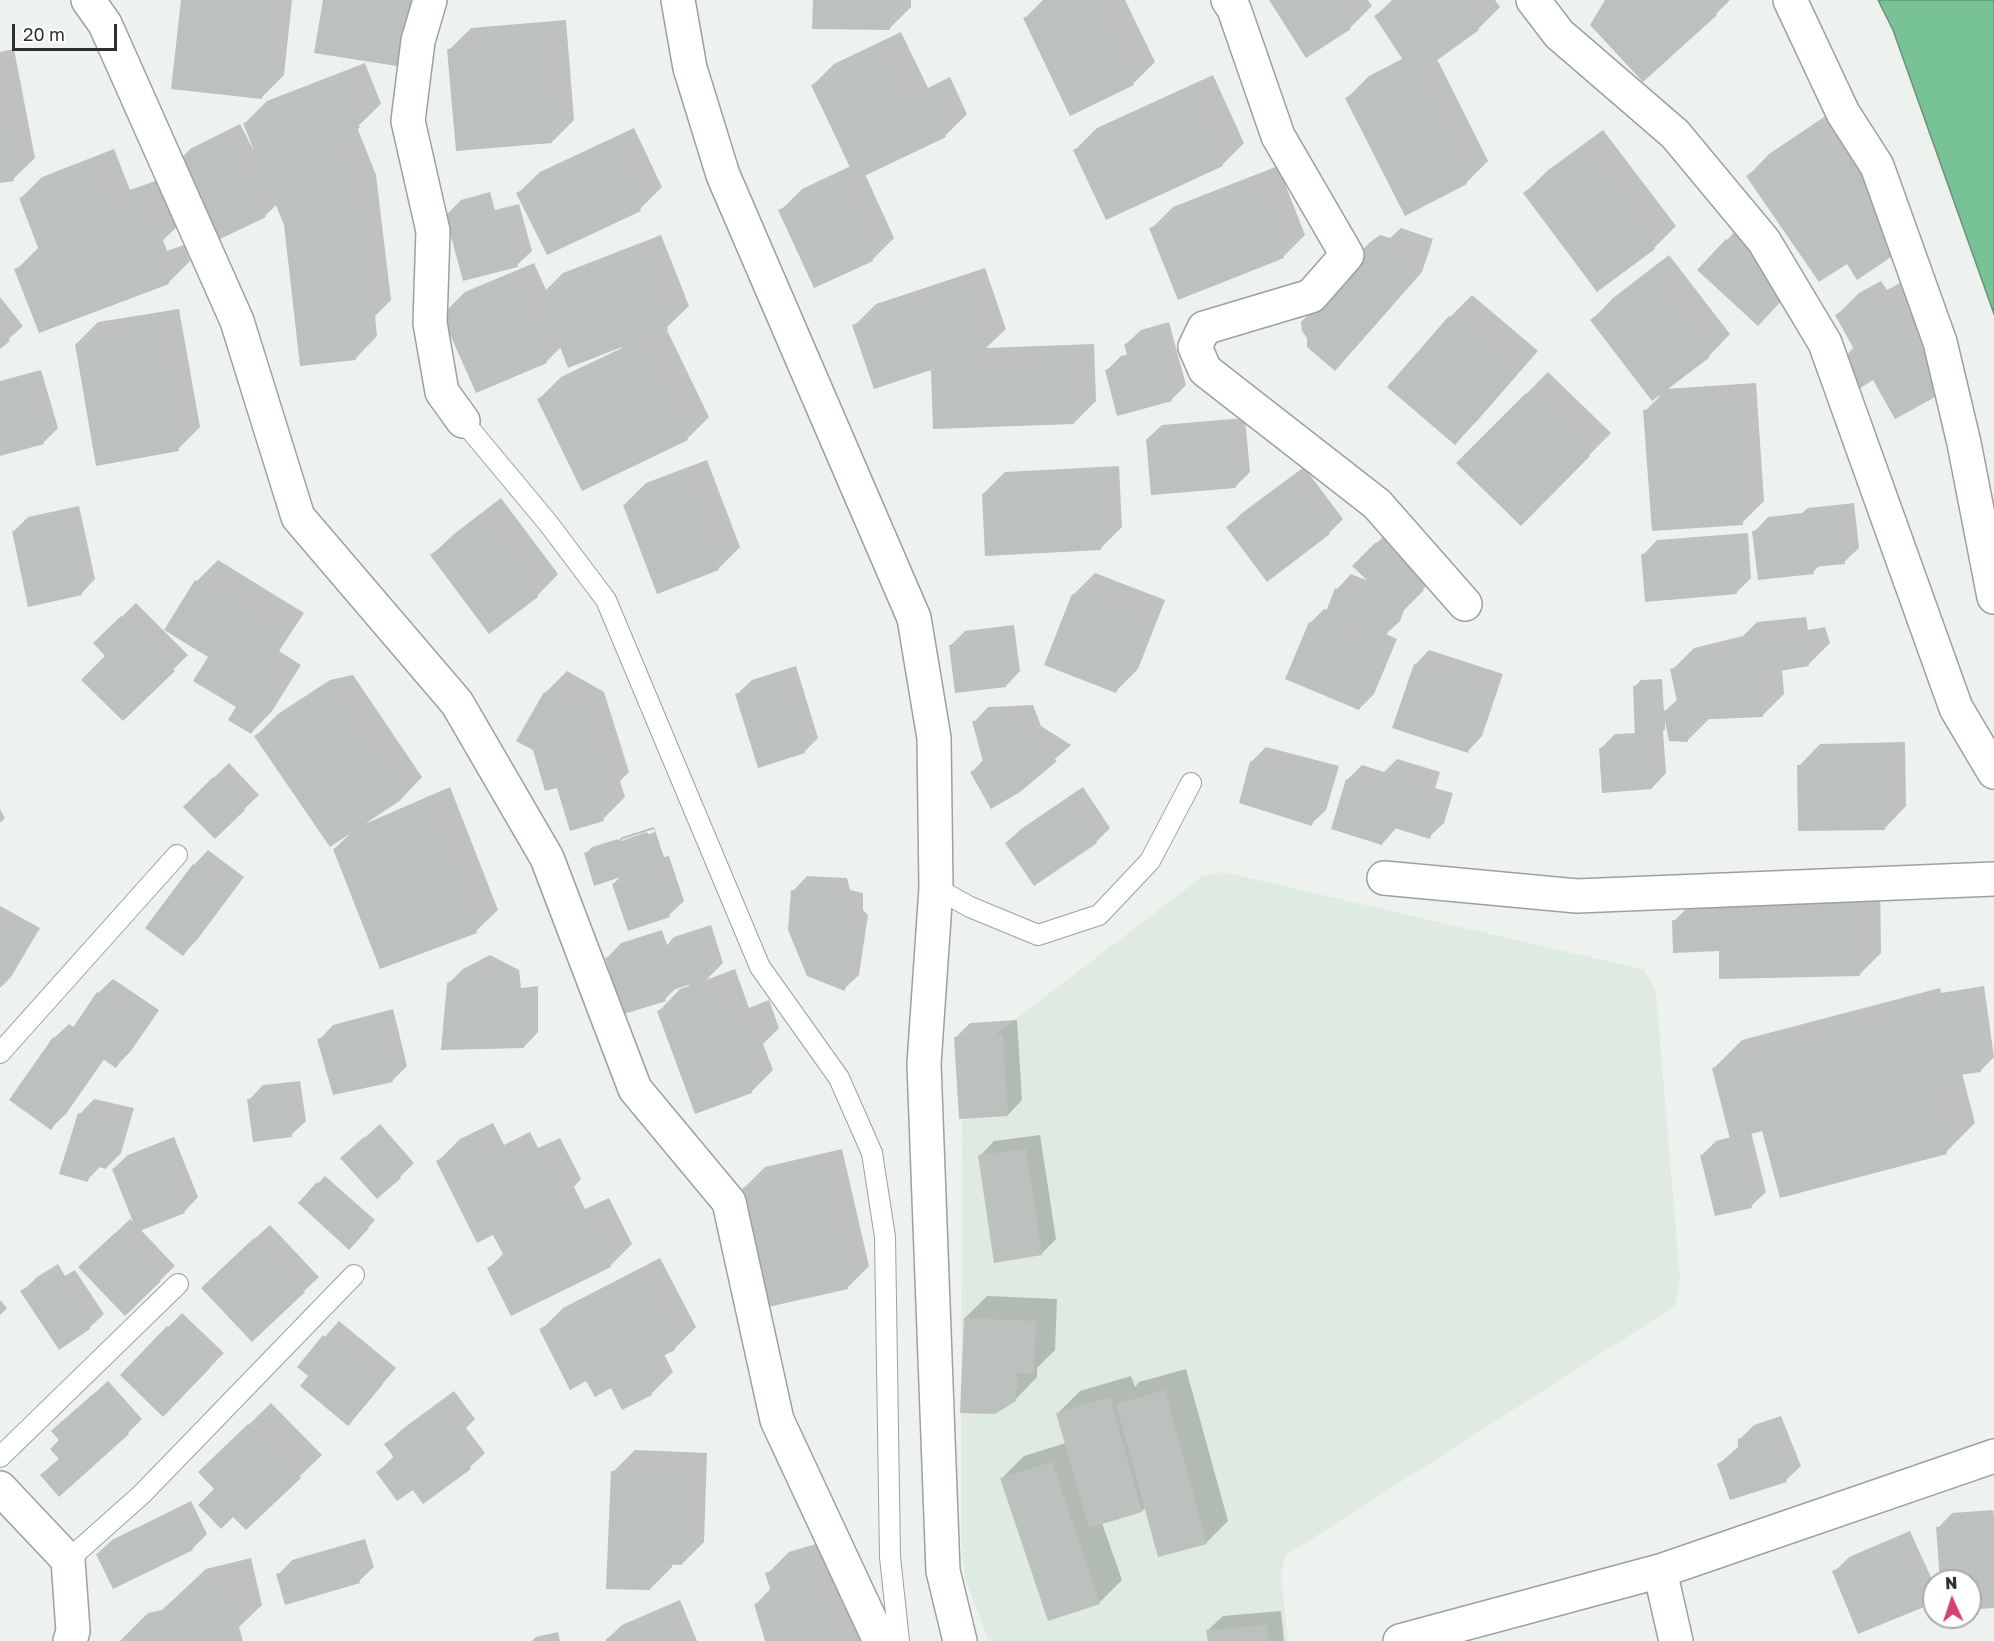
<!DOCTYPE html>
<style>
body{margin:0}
#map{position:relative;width:1994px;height:1641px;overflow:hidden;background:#eef2ef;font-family:"Golos Text",sans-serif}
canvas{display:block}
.north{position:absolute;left:1922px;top:1569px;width:60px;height:60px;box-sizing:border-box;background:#fff;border:2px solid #ababab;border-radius:50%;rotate:357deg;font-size:16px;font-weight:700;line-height:24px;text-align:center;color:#2d2e2d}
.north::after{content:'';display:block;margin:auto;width:21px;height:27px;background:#d2446e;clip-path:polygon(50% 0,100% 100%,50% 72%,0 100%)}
.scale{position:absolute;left:12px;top:24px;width:105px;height:27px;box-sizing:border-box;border:3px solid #2d2e2d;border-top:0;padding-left:8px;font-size:18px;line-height:21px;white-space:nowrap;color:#2d2e2d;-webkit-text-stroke:4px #fff;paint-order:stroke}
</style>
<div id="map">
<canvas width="1994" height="1641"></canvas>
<div class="north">N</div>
<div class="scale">20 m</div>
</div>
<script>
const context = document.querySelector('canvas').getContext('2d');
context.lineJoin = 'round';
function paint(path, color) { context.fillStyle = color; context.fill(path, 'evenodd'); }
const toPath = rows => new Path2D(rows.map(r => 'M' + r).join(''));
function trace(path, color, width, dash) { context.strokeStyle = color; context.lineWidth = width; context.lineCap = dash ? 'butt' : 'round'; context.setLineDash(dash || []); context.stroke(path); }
paint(toPath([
 [1223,872,1645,970,1656,993,1680,1279,1675,1306,1285,1556,1281,1574,1288,1641,989,1641,965,1579,961,1538,962,1078,967,1056,1202,877]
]), '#deeae2');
const water = toPath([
 [1878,0,1994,0,1994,314,1893,30,1878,0]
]);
paint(water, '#78c395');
trace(water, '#629676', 1.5);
paint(toPath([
 [182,0,292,0,284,75,262,97],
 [814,0,911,0,911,7,889,29],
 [1043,0,1125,0,1155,62,1133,84,1025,18],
 [1271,0,1368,0,1372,6,1350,28,1306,55],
 [1392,0,1495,0,1500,7,1478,29,1437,59,1488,161,1466,183,1347,98,1369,76,1404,58,1376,16],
 [1607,0,1730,0,1716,14],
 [566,20,574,120,552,142,449,50,471,28],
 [901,32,928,88,950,77,967,114,946,135,865,174,894,238,872,260,780,211,802,189,851,166,812,86,834,64],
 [14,49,35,158,13,179,0,182,0,52],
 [365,63,381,104,357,127,376,175,391,300,375,316,377,336,356,358,285,224,277,204,265,216,176,164,190,149,240,124,253,149,255,148,245,123,267,101],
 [1213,75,1244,143,1222,165,1075,150,1097,128],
 [1836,109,1915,232,1893,254,1847,262,1748,176,1769,154],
 [634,128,662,187,640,209,547,253,518,193,540,172],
 [1603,130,1676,226,1654,248,1525,193,1547,171],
 [114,149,130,190,161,179,179,225,163,240,167,251,184,245,190,261,168,283,16,270,39,247,20,199,42,177],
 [1278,166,1305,235,1283,257,1151,229,1173,207],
 [490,192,495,210,519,204,532,251,517,265,447,214,461,200],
 [1741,225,1800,279,1699,270],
 [1401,228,1433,239,1422,272,1356,347,1334,369,1315,298,1369,243,1380,235,1390,238],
 [661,235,689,306,666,328,709,417,687,439,582,489,539,399,561,377,622,348,621,346,562,346,546,362,443,314,465,292,534,263,546,290,563,273],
 [1669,255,1730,334,1709,356,1666,389,1756,383,1764,501,1742,523,1645,411,1660,396,1592,320,1613,298],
 [985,268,1006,329,986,348,1094,344,1096,401,1074,423,932,371,937,366,854,326,876,304],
 [1909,278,1939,394,1874,378,1844,358,1854,347,1837,315,1859,293,1881,281,1887,290],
 [1472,295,1538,351,1477,421,1455,443,1390,387,1450,317],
 [0,297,23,326,0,347],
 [179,309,200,427,178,449,76,344,98,322],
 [1169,322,1186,385,1171,400,1106,371,1121,356,1129,354,1126,344,1141,330],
 [41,370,58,428,43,443,0,455,0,381],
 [1548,372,1611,433,1521,524,1458,463],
 [1245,418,1250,472,1235,487,1147,439,1162,425],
 [707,460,740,547,718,569,624,505,646,483],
 [1119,466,1122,527,1100,549,983,494,1005,472],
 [1304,467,1343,519,1329,533,1228,527,1242,513],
 [501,498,558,574,537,596,432,555,454,534],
 [1854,503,1859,548,1844,562,1820,565,1813,572,1754,532,1768,517,1802,513,1808,508],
 [79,506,95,579,81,594,14,531,28,517],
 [1391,529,1438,574,1405,607,1400,621,1386,634,1397,639,1374,694,1359,709,1310,623,1324,609,1328,610,1337,589,1351,574,1371,582,1354,566],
 [1748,533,1751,578,1737,592,1643,555,1657,540],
 [218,560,304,613,279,651,301,665,272,711,251,733,210,657,197,581],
 [1095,573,1165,600,1138,669,1116,691,1073,595],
 [136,603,188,655,123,719,107,656,95,643],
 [1806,617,1808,630,1825,627,1830,643,1808,665,1782,669,1784,694,1762,716,1709,719,1687,741,1665,721,1665,729,1663,731,1666,773,1652,788,1600,749,1615,734,1636,733,1634,687,1641,680,1662,679,1664,712,1678,699,1672,670,1694,648,1743,636,1757,622],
 [1014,625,1020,671,1006,686,950,646,965,631],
 [1429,650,1503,674,1482,736,1468,751,1415,665],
 [796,666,818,738,804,752,737,694,752,680],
 [567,671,604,692,629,772,620,781,625,797,603,819,545,693],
 [353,675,422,777,401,799,366,821,367,823,450,787,498,910,476,931,334,849,349,835,256,736,278,714,330,680],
 [1033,705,1041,726,1071,745,1019,791,972,772,984,759,974,722,988,707],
 [1905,742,1906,806,1885,828,1799,766,1820,744],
 [1266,747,1339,766,1326,810,1311,824,1240,802,1252,761],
 [1397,759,1440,772,1435,788,1453,793,1444,823,1429,837,1397,827,1382,844,1347,780,1362,765,1384,772],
 [229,763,259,795,215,837,185,806],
 [1083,787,1110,828,1096,842,1006,843,1021,829],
 [0,809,5,818,0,823],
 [654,827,664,857,669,856,684,901,669,915,613,884,622,875,595,884,585,854,592,847,618,839,618,841,622,837],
 [654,829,655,832,621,843,621,840],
 [208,850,244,877,197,940,183,954,194,865],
 [807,876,847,878,850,890,863,893,863,910,868,915,859,975,844,989,793,891],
 [1880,881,1881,953,1859,975,1720,950,1674,921,1696,899],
 [0,906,40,928,11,977,0,988],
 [711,925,723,963,706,980,735,969,749,1008,769,1000,779,1028,763,1044,773,1070,751,1092,659,1011,680,989,689,986,689,983,678,986,665,999,607,958,621,943,662,930,667,945,674,937],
 [490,955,519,970,521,988,538,986,538,1032,524,1047,448,984,463,969],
 [113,979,159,1010,131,1051,116,1066,105,1058,66,1114,51,1128,54,1038,69,1024,75,1028,98,993],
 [1984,986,1994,1057,1981,1070,1962,1073,1975,1123,1946,1152,1763,1129,1751,1132,1766,1192,1751,1206,1702,1155,1716,1141,1731,1137,1713,1069,1742,1040,1940,988,1941,993],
 [393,1009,407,1066,393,1080,334,1094,319,1040,333,1025],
 [1017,1020,1022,1100,1008,1115,955,1038,970,1023],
 [300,1081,306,1121,291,1135,249,1100,263,1085],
 [94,1099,134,1108,121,1153,106,1168,101,1166,87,1180,80,1114],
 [493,1123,504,1145,530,1132,538,1148,560,1138,581,1179,574,1187,585,1209,609,1198,632,1244,610,1266,489,1268,504,1253,494,1233,438,1161,460,1139],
 [380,1124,414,1163,400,1177,342,1158],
 [1040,1135,1056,1239,1041,1254,980,1156,994,1141],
 [174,1137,198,1197,184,1212,140,1229,175,1266,125,1314,95,1253,130,1219,136,1225,113,1169,128,1155],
 [842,1149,869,1266,847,1288,743,1189,765,1167],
 [325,1176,375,1220,349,1248,300,1203],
 [270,1225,319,1277,304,1291,217,1273],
 [660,1258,696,1327,674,1349,664,1354,673,1372,651,1394,587,1379,541,1330,563,1308],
 [58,1264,65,1276,75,1270,104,1314,89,1328,22,1292,37,1277],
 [987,1296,1057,1299,1055,1350,1037,1368,1037,1377,1015,1400,965,1318],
 [0,1300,7,1308,0,1315],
 [182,1313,224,1353,163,1415,122,1375],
 [339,1321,396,1368,348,1424,310,1376,299,1366],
 [1186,1369,1228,1521,1206,1543,1146,1507,1142,1511,1102,1523,1122,1580,1100,1602,1049,1619,1002,1478,1024,1456,1066,1443,1058,1413,1080,1391,1131,1376,1135,1387,1139,1382],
 [108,1381,142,1419,128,1433,42,1475,60,1458,61,1440,68,1417],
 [454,1391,475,1419,466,1428,485,1453,470,1467,423,1502,413,1488,378,1472,394,1456,386,1445,401,1430],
 [271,1403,322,1455,246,1528,216,1489,222,1451],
 [1781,1416,1801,1466,1786,1480,1731,1498,1719,1464,1739,1446,1739,1440,1754,1425],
 [635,1450,707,1453,704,1542,682,1564,672,1563,672,1567,650,1589,613,1472],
 [191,1501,207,1534,192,1549,97,1554,112,1540],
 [1993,1510,1994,1517,1994,1606,1979,1588,1970,1589,1970,1581,1942,1581,1938,1528,1952,1513],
 [1910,1531,1934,1584,1934,1594,1923,1605,1834,1572,1849,1557],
 [365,1539,374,1567,359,1581,278,1575,292,1560],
 [829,1540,860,1641,767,1641,756,1604,771,1588,767,1574,789,1552],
 [251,1558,262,1605,239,1627,243,1641,120,1641,148,1613,162,1610,206,1569],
 [680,1600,697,1641,608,1641,607,1639,622,1625],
 [1281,1611,1284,1641,1209,1641,1208,1630,1223,1616],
 [558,1632,560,1641,532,1641,536,1637]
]), '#0003');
paint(toPath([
 [181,0,273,0,262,99,171,89],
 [323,0,413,0,403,67,314,53],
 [813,0,890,0,890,30,812,29],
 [1061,0,1093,0,1134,85,1070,116,1023,18],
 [1269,0,1333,0,1351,29,1306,58],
 [1396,0,1457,0,1479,30,1418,74,1407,66,1374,16],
 [1605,0,1703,0,1717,15,1643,82,1590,25],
 [544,41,552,143,456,151,447,49],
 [879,52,906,109,928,98,946,137,856,180,811,85],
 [1407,66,1467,184,1405,216,1345,98],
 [343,84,360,128,332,138,355,197,369,323,352,325,356,360,300,366,284,225,243,123],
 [1191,96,1223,166,1106,220,1073,150],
 [0,116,14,181,0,183],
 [1813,130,1837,165,1850,157,1871,188,1856,199,1894,255,1857,280,1847,264,1819,282,1746,176],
 [225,138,266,217,214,242,174,164],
 [612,148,641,211,547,255,516,193],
 [1581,151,1655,249,1597,292,1523,193],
 [92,170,108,211,139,199,158,248,139,255,145,272,162,266,169,284,39,333,14,269,42,258,19,198],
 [838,183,873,261,814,288,778,210],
 [1256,187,1284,258,1178,300,1149,228],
 [476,206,481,224,504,217,518,267,463,281,445,214],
 [1726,239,1787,295,1758,326,1697,270],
 [1378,249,1412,261,1401,295,1335,371,1307,347,1307,338,1302,331,1301,322,1319,304,1357,256,1367,259],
 [639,256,668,329,568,368,540,294],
 [1647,276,1710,357,1652,401,1590,320],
 [512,283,547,363,476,393,441,314],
 [963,289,985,352,874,389,852,325],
 [1887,299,1939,395,1895,419,1873,380,1859,389,1842,358,1855,351,1835,315,1859,301,1864,311],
 [1449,316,1517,374,1455,445,1387,387],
 [0,329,10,341,0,349],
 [157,330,179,451,96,466,75,344],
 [1155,336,1172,401,1117,416,1105,370,1130,364,1124,344],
 [644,348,688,440,582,491,537,399],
 [1072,365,1074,424,933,429,931,370],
 [26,383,44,444,0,456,0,391],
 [1526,393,1590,456,1521,526,1456,463],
 [1734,404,1743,525,1652,531,1643,410],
 [1231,432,1236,488,1151,495,1146,439],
 [1289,480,1330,534,1267,582,1226,527],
 [685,481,719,570,657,594,623,505],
 [1098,488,1101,550,985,556,982,494],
 [1840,517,1845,564,1813,567,1814,574,1758,580,1752,531,1786,527,1792,522],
 [65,519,82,595,28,607,12,531],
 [479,519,538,597,489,634,430,555],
 [1376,542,1424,590,1401,613,1352,566],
 [1734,547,1737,594,1645,602,1641,554],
 [195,580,283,635,258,674,280,687,251,734,228,720,236,707,193,681,208,657,164,630],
 [1335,588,1396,612,1385,638,1325,614],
 [1072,594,1144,622,1116,693,1044,665],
 [121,616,175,671,123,721,81,680,105,656,93,643],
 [1309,622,1383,653,1359,710,1285,679],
 [1000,638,1006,687,955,693,949,645],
 [1784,638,1786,651,1803,648,1809,666,1756,675,1760,681,1763,717,1688,720,1688,742,1669,741,1663,711,1678,706,1670,669,1723,657,1733,643],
 [1414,664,1489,689,1468,753,1392,728],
 [781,680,805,753,758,768,735,694],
 [1656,685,1659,737,1635,739,1633,686],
 [544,692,582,714,608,795,597,798,604,821,570,831,557,788,545,791,533,750,516,741],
 [331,696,401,800,330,847,254,736,307,701],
 [1019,719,1027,741,1057,761,1020,792,991,809,970,772,984,765,972,721],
 [1649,745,1652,789,1602,793,1599,748],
 [1250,761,1325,780,1312,826,1239,803],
 [1884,764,1885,830,1798,831,1797,765],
 [1381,772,1426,786,1421,802,1439,808,1430,839,1388,826,1382,845,1331,829,1346,779,1376,788],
 [213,777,245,810,215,839,183,807],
 [1068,801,1097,843,1034,886,1005,843],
 [428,808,477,933,380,969,333,849],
 [647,832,658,865,623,876,613,844],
 [611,845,621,877,594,886,584,853],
 [193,864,231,892,183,956,145,928],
 [654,870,670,917,628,931,612,884],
 [791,890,833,892,836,905,849,907,849,925,854,930,845,991,807,976,788,930],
 [1859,902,1860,976,1719,979,1719,951,1673,953,1672,920,1717,920,1716,905],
 [0,928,27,943,0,987],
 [697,939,709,978,670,991,658,951],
 [647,944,666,1001,624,1014,605,958],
 [474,969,505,985,507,1001,524,999,524,1048,441,1050,447,983],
 [713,990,727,1028,747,1021,758,1051,739,1058,752,1093,695,1114,657,1011],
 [97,992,146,1025,116,1068,68,1035],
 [1969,1000,1981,1072,1933,1079,1921,1007],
 [1911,1016,1947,1154,1780,1198,1762,1131,1730,1139,1712,1068],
 [379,1023,393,1082,333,1095,317,1039],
 [1003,1034,1008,1116,959,1119,954,1037],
 [53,1037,96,1067,51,1130,9,1100],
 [286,1094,292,1137,253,1142,247,1099],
 [78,1113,120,1122,106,1169,92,1165,88,1182,59,1174],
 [364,1137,401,1178,377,1199,340,1158],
 [471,1144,481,1165,508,1152,516,1169,538,1158,572,1226,587,1218,611,1267,511,1316,487,1268,505,1258,493,1235,477,1243,436,1161],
 [1736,1147,1752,1208,1715,1216,1700,1155],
 [1026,1149,1042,1255,994,1263,978,1155],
 [159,1150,185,1213,137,1232,112,1169],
 [821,1171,848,1289,768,1307,742,1188],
 [317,1182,369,1228,349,1250,298,1203],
 [115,1233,161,1281,125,1316,78,1267],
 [254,1238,305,1292,252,1342,201,1288],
 [43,1277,50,1289,60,1284,90,1329,59,1350,20,1291],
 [638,1279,675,1350,638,1368,652,1395,622,1410,611,1388,595,1397,586,1381,570,1390,539,1329],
 [964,1318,1036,1321,1034,1374,1017,1373,1016,1401,995,1414,960,1413],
 [167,1326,210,1368,163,1417,120,1375],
 [323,1335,383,1384,348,1426,300,1386,308,1376,297,1367],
 [1165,1390,1207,1544,1158,1557,1116,1404],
 [93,1394,129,1434,59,1497,40,1475,59,1459,50,1449,59,1440,51,1431],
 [1110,1397,1142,1512,1089,1528,1056,1413],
 [439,1405,462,1435,452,1442,471,1469,423,1504,413,1490,397,1501,376,1472,395,1459,384,1444],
 [248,1424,301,1478,246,1530,233,1517,221,1529,198,1505,214,1489,198,1472],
 [1766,1430,1787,1482,1730,1500,1717,1464,1738,1452,1738,1439],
 [1052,1462,1100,1604,1048,1621,1000,1478],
 [611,1471,686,1474,682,1565,651,1564,650,1590,606,1589],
 [176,1515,193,1550,113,1589,96,1554],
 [1979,1524,1979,1531,1994,1530,1994,1608,1979,1609,1978,1590,1970,1590,1970,1581,1940,1581,1936,1527],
 [1895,1545,1924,1607,1858,1634,1832,1571],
 [351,1552,360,1583,285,1605,276,1574],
 [807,1560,832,1641,765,1641,754,1604,773,1598,765,1573],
 [222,1586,234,1635,208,1641,124,1641,158,1632,154,1616,179,1610,176,1598],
 [665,1614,677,1641,606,1641,606,1639],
 [1267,1625,1269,1641,1208,1641,1206,1630]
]), '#bcc1be');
const service = toPath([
 [463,421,548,523,606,600,760,967,839,1078,872,1153,885,1237,890,1557,899,1641],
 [936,888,970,907,1038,935,1099,915,1150,861,1191,783],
 [0,1053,177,855],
 [0,1457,178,1284],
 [68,1560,142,1494,354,1275]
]);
const minor = toPath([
 [88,0,105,24,237,321,298,517,457,703,547,858,635,1089,729,1202,777,1420,880,1641],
 [430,0,418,41,408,121,433,231,430,323,442,392,463,421],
 [678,0,690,68,723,175,914,618,934,738,936,888,924,1064,943,1571,960,1641],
 [1228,0,1234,9,1278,136,1347,255,1311,296,1204,328,1195,347,1205,370,1377,504,1465,604],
 [1533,0,1559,34,1675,134,1764,241,1825,343,1956,708,1994,772],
 [1384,878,1577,896,1994,879],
 [0,1488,68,1560,73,1631,70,1641],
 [1660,1571,1676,1641],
 [1400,1641,1660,1571,1994,1456]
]);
const tertiary = toPath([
 [1790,0,1843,113,1877,166,1940,342,1964,443,1994,597]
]);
trace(service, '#9da19e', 22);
trace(minor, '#9da19e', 36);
trace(tertiary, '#9da19e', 36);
trace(service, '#fff', 20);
trace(minor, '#fff', 33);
trace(tertiary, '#fff', 33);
</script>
